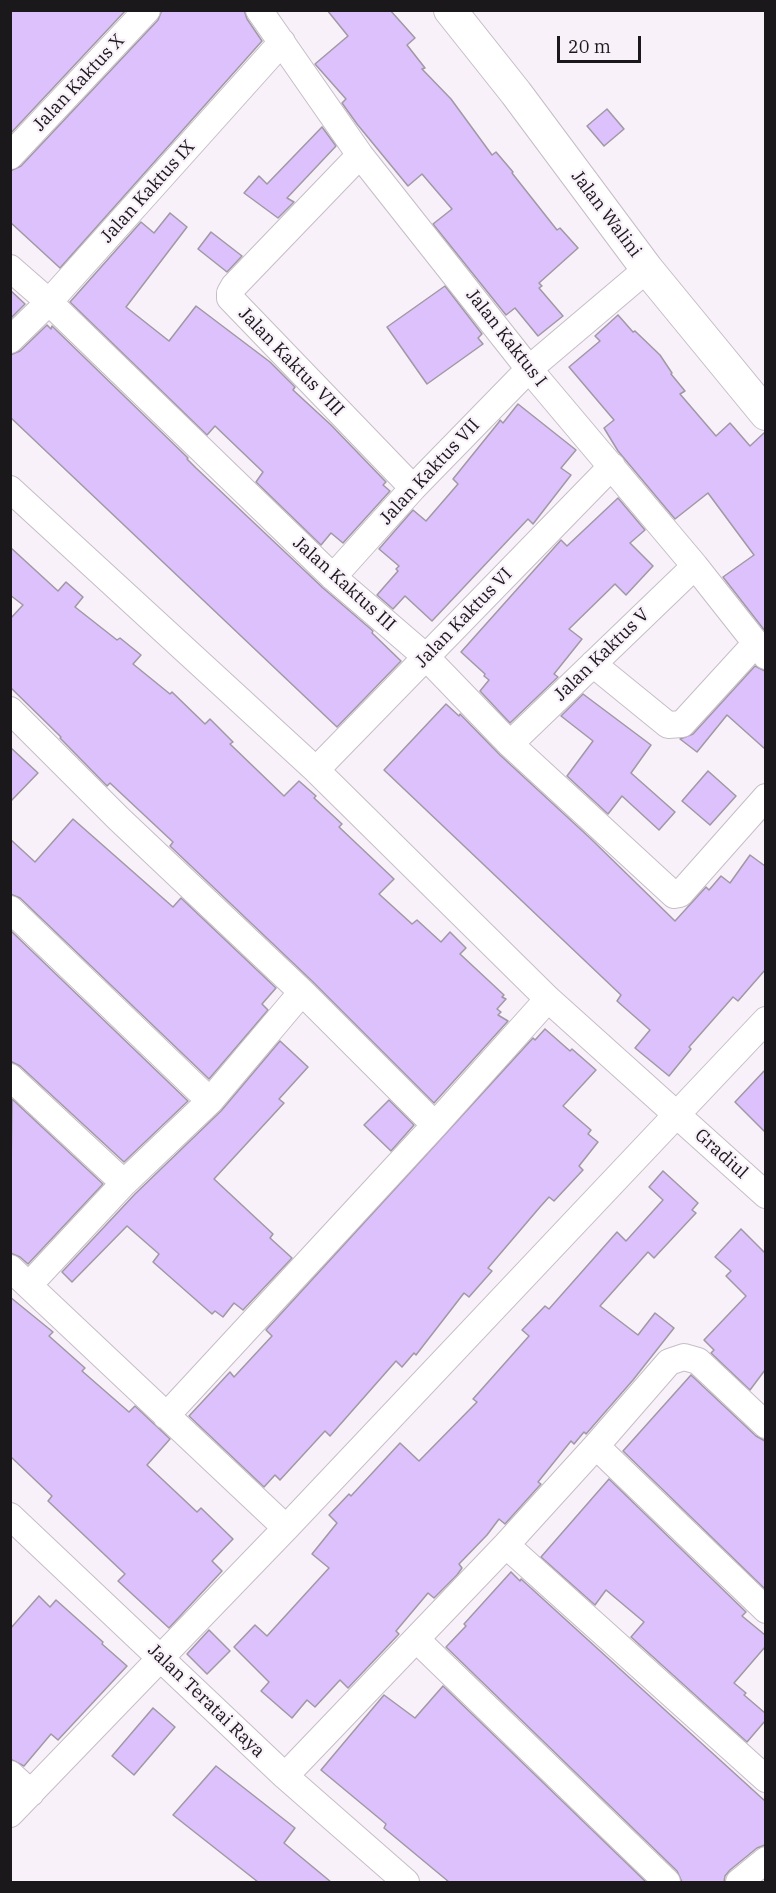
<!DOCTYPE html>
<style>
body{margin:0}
#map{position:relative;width:776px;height:1893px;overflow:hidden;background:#f9f1fa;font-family:"IBM Plex Serif",serif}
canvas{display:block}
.frame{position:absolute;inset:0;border:12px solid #1b181b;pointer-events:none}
.scale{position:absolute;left:557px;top:36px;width:84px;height:27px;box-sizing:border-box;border:3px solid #1b181b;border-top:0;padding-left:8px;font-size:18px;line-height:21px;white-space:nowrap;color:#1b181b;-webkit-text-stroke:4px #f9f1fa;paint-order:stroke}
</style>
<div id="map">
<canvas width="776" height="1893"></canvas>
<div class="frame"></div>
<div class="scale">20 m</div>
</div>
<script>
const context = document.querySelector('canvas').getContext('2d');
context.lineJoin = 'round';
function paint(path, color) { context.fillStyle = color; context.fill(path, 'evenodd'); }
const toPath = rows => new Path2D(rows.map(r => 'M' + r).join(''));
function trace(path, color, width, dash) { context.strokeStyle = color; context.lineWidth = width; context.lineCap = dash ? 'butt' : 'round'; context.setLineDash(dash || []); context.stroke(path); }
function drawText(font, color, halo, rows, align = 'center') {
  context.font = font + ' "IBM Plex Serif",serif'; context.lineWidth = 4.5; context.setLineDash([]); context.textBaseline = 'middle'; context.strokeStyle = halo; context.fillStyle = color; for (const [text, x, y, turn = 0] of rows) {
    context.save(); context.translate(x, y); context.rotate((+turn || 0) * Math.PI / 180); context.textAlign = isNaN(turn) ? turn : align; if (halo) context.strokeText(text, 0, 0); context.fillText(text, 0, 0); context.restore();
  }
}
const building = toPath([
 [10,10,126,10,10,134,10,10],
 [162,10,244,10,247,19,262,41,60,268,10,222,10,171,21,166,158,20,162,10],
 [327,10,390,10,415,38,407,45,425,68,422,69,451,99,492,155,496,152,513,172,512,173,557,230,560,228,578,248,539,283,542,286,539,288,563,316,538,336,515,308,506,315,433,224,452,209,422,174,408,186,357,124,342,103,346,99,315,64,348,36,327,10],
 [607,109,624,129,604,146,587,126,607,109],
 [322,127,336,146,287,198,294,202,278,218,244,193,259,176,267,184,322,127],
 [170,213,187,227,126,307,169,341,196,306,270,362,295,387,293,390,331,425,386,482,383,485,390,491,343,543,331,533,321,545,256,482,263,472,215,426,207,435,70,302,141,222,154,233,170,213],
 [211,232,242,256,227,272,198,249,211,232],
 [445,286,482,334,478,338,483,344,427,384,387,327,445,286],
 [10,290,25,304,10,319,10,290],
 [618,315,633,332,635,331,660,355,672,373,671,374,685,391,680,394,716,436,730,423,750,446,765,432,765,631,723,577,754,555,708,493,675,519,618,451,604,428,614,420,569,367,600,341,595,336,618,315],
 [47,325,51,329,52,326,188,458,187,459,196,468,323,588,373,631,372,633,401,661,337,727,10,417,10,355,20,351,47,325],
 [518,404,576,450,561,468,571,475,533,524,528,519,432,621,405,596,393,609,377,595,398,571,396,569,399,566,379,549,413,510,426,521,458,484,453,479,499,422,500,420,503,423,518,404],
 [618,498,645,530,630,543,653,566,626,595,615,584,569,629,582,639,554,674,558,677,510,723,480,691,489,680,484,676,485,674,461,652,561,540,567,546,618,498],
 [10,547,58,591,66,582,83,597,75,607,117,640,120,638,141,655,133,664,170,694,172,692,205,724,210,719,233,742,230,744,284,796,299,781,316,796,314,798,342,824,339,827,394,879,379,894,412,924,417,920,441,942,450,932,466,948,460,954,504,995,502,997,506,999,497,1009,501,1012,498,1015,508,1021,434,1103,312,981,170,846,173,842,110,783,107,786,60,738,61,737,10,687,10,619,23,605,10,595,10,547],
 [755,666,765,671,765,749,727,715,697,752,680,739,693,734,755,666],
 [583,694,651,745,631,773,675,812,659,830,622,796,608,814,567,776,593,741,561,716,583,694],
 [446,704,459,716,460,714,500,755,590,838,675,921,706,887,709,890,721,876,730,883,750,855,765,866,765,970,738,1001,733,997,689,1047,691,1049,669,1076,635,1048,650,1030,617,1001,621,995,384,770,446,704],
 [10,747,38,773,10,802,10,747],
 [708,771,736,796,710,825,682,801,708,771],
 [73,819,173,907,181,898,276,988,262,1004,268,1010,209,1079,20,898,10,894,10,839,35,862,73,819],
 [10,930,188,1101,124,1162,20,1066,10,1061,10,930],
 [545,1029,570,1051,572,1049,596,1070,563,1106,591,1130,588,1134,598,1142,579,1166,583,1170,554,1201,549,1197,540,1207,488,1268,492,1271,469,1297,464,1293,416,1355,414,1353,402,1367,396,1361,330,1436,325,1431,280,1480,275,1475,264,1487,189,1416,230,1372,234,1377,272,1336,266,1330,533,1038,535,1040,545,1029],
 [280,1041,308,1067,279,1099,284,1103,214,1179,273,1234,270,1238,292,1258,243,1310,234,1303,223,1317,215,1311,212,1314,153,1262,159,1254,127,1226,72,1282,62,1272,135,1194,221,1111,280,1041],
 [765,1070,765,1132,735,1102,765,1070],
 [12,1099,103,1184,28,1264,20,1257,10,1253,12,1099],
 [389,1100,414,1125,391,1151,364,1125,389,1100],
 [663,1171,698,1203,692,1210,696,1213,654,1258,648,1252,600,1306,638,1335,655,1313,674,1328,633,1380,586,1434,584,1432,574,1444,571,1441,538,1482,541,1484,505,1524,499,1519,487,1535,459,1564,462,1568,457,1575,434,1598,428,1593,396,1631,399,1634,348,1688,340,1680,315,1707,307,1700,292,1718,261,1691,269,1682,234,1647,255,1625,267,1636,329,1568,312,1554,337,1523,329,1515,349,1494,351,1496,400,1443,419,1461,477,1402,473,1399,529,1336,522,1330,545,1306,549,1309,617,1232,626,1241,663,1200,649,1187,663,1171],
 [741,1229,765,1253,765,1370,750,1390,711,1353,714,1350,704,1340,746,1296,726,1276,731,1271,715,1257,741,1229],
 [10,1297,53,1332,49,1336,85,1368,82,1371,129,1412,135,1406,170,1439,147,1465,197,1512,201,1508,233,1539,212,1561,222,1571,169,1628,118,1581,125,1574,48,1501,52,1496,10,1456,10,1297],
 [691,1375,756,1436,765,1441,765,1589,623,1451,691,1375],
 [609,1479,746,1612,742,1616,765,1635,765,1647,734,1683,746,1693,744,1695,765,1713,765,1721,747,1742,631,1637,644,1622,606,1590,595,1605,541,1557,609,1479],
 [511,1572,520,1581,521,1579,765,1801,765,1845,757,1848,730,1870,725,1876,724,1882,682,1882,677,1871,446,1647,466,1626,464,1624,511,1572],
 [39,1596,50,1607,56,1600,103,1642,102,1644,127,1666,58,1740,51,1734,24,1766,10,1759,10,1629,39,1596],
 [209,1630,230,1651,207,1674,187,1654,209,1630],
 [443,1686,646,1882,449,1882,384,1828,386,1824,321,1770,384,1695,415,1718,443,1686],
 [153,1708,175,1727,134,1775,112,1756,153,1708],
 [216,1766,295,1828,284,1843,331,1882,258,1882,173,1815,216,1766]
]);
paint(building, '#dcc1fc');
trace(building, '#9e99a3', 1.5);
const minor = toPath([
 [259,10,360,155,529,369,695,566,766,656],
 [360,155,234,286,230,293,230,298,413,488],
 [10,156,147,10],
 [10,268,49,302,333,577,426,657,510,744,674,895,680,894,766,797],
 [10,340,49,302,282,42],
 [10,489,316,770,548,999,766,1195],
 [333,577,413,488,529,369,647,269],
 [593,664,668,725,682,724,756,643],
 [10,710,118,818,302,992,435,1125],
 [510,744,695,566],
 [316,770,612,466],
 [10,909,210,1101],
 [10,1077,124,1183],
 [10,1268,286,1528],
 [29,1285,124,1183,210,1101,302,992],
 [166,1416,435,1125,548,999],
 [596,1446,766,1610],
 [10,1516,285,1776,406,1882],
 [506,1545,766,1779],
 [416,1639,667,1882],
 [10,1774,31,1793],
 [285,1776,506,1545,596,1446,669,1362,684,1357,698,1361,766,1425],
 [10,1814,286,1528,766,1020],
 [739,1882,766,1860]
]);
const tertiary = toPath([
 [450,10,516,93,647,269,766,414]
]);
trace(minor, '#c6bdc6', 28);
trace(tertiary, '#c6bdc6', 34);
trace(minor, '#fff', 26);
trace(tertiary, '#fff', 32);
drawText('18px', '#1b181b', '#f9f1fa', [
 ["Jalan Kaktus X",79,83,-47],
 ["Jalan Kaktus IX",148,192,-48],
 ["Jalan Walini",606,214,53],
 ["Jalan Kaktus I",506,338,52],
 ["Jalan Kaktus VIII",291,362,46],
 ["Jalan Kaktus VII",430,472,-47],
 ["Jalan Kaktus III",344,584,42],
 ["Jalan Kaktus VI",464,618,-46],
 ["Jalan Kaktus V",602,655,-44],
 ["Gradiul",721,1154,42],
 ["Jalan Teratai Raya",206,1701,44]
]);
</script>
